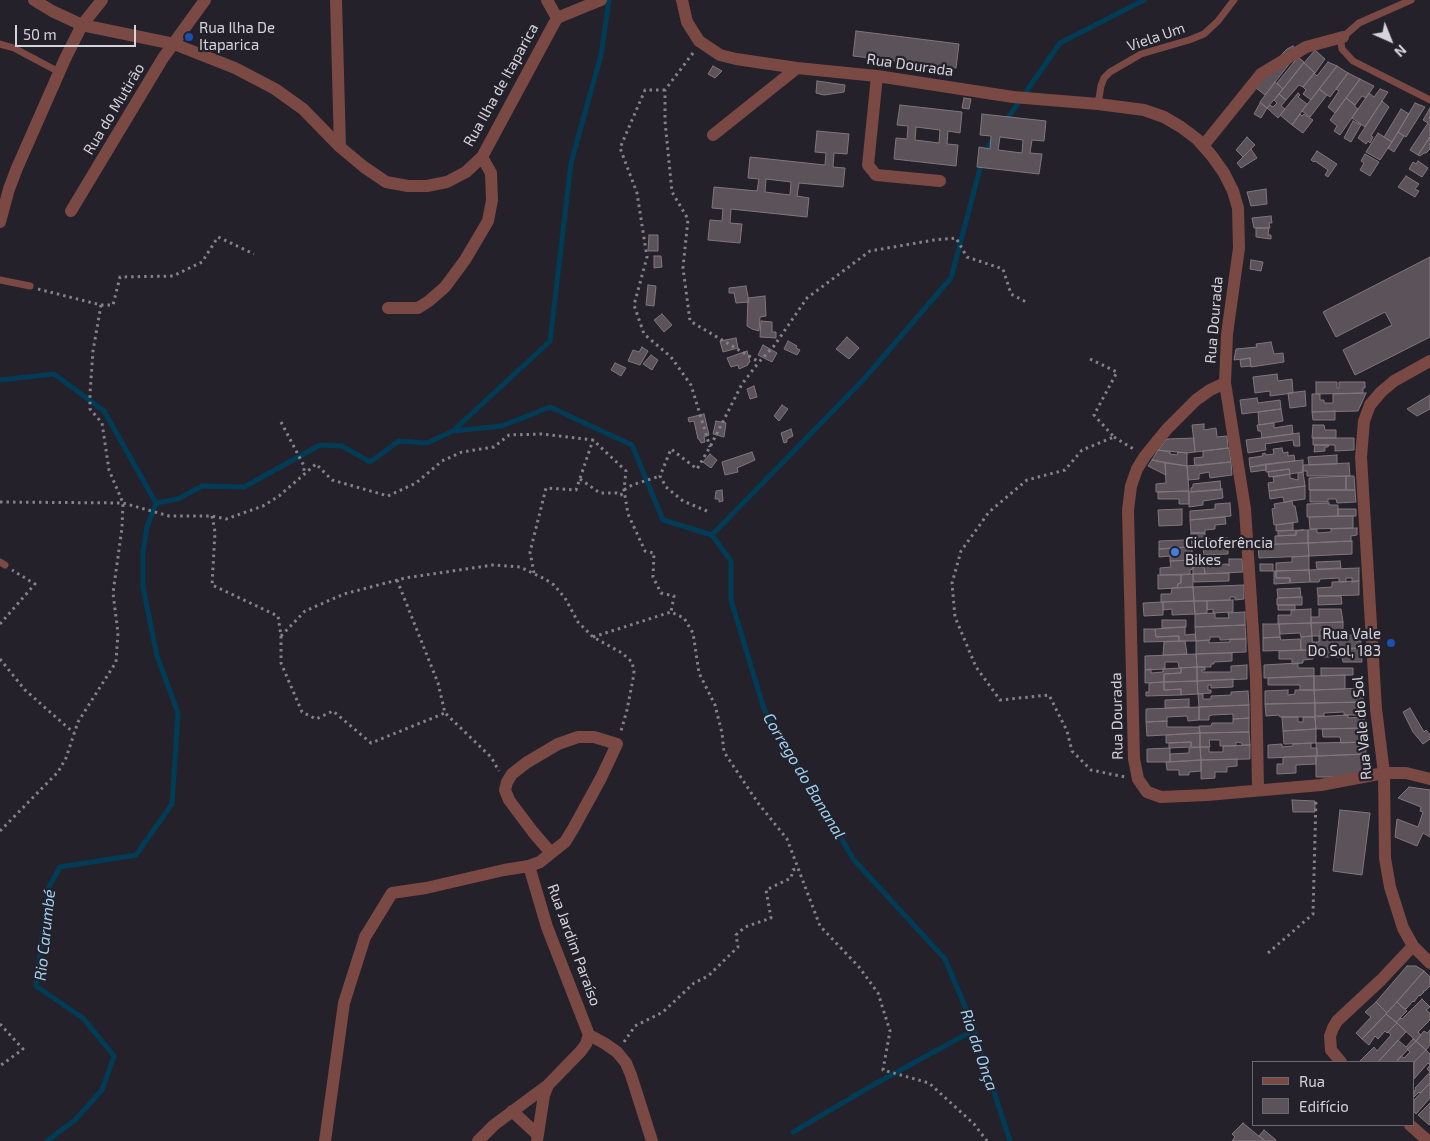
<!DOCTYPE html>
<meta charset="utf-8">
<style>
body{margin:0}
#map{position:relative;width:1430px;height:1141px;overflow:hidden;background:#24212a;font-family:"Exo 2",sans-serif}
canvas{display:block}
.legend{position:absolute;left:1252px;top:1061px;width:162px;height:65px;box-sizing:border-box;background:#24212a;border:1px solid #6b6970;margin:0;padding:6px 9px;list-style:none;font-size:15px;color:#d5d4da}
.legend li{display:flex;align-items:center;gap:10px;height:25px}
.legend b{width:25px;border:1px solid #6b6970}
.north{position:absolute;left:1365px;top:15px;width:50px;height:50px;-webkit-text-stroke:4px #24212a;paint-order:stroke;rotate:136deg;font-size:14px;font-weight:700;line-height:20px;text-align:center;color:#d5d4da}
.north::after{content:'';display:block;margin:auto;width:18px;height:22px;background:#d5d4da;clip-path:polygon(50% 0,100% 100%,50% 72%,0 100%)}
.scale{position:absolute;left:15px;top:25px;width:121px;height:22px;box-sizing:border-box;border:2px solid #d5d4da;border-top:0;padding-left:6px;font-size:15px;line-height:18px;white-space:nowrap;color:#d5d4da;-webkit-text-stroke:4px #24212a;paint-order:stroke}
</style>
<div id="map">
<canvas width="1430" height="1141"></canvas>
<ul class="legend">
<li><b style="height:6px;background:#7a4944"></b>Rua</li>
<li><b style="height:14px;background:#5c5259"></b>Edifício</li>
</ul>
<div class="north">N</div>
<div class="scale">50 m</div>
</div>
<script>
const context = document.querySelector('canvas').getContext('2d');
context.lineJoin = 'round';
const toPath = rows => new Path2D(rows.map(r => 'M' + r).join(''));
function trace(path, color, width, dash) { context.strokeStyle = color; context.lineWidth = width; context.lineCap = dash ? 'butt' : 'round'; context.setLineDash(dash || []); context.stroke(path); }
function paint(path, color) { context.fillStyle = color; context.fill(path, 'evenodd'); }
function drawText(font, color, halo, rows, align = 'center') {
  context.font = font + ' "Exo 2",sans-serif'; context.lineWidth = 4.5; context.setLineDash([]); context.textBaseline = 'middle'; context.strokeStyle = halo; context.fillStyle = color; for (const [text, x, y, turn = 0] of rows) {
    context.save(); context.translate(x, y); context.rotate((+turn || 0) * Math.PI / 180); context.textAlign = isNaN(turn) ? turn : align; if (halo) context.strokeText(text, 0, 0); context.fillText(text, 0, 0); context.restore();
  }
}
trace(toPath([
 [1005,122,1060,43,1144,0],
 [984,153,994,137],
 [0,380,54,374,104,411,156,503],
 [453,431,550,341,571,163,601,55,609,0],
 [712,535,864,379,951,278,982,161],
 [712,535,731,561,731,600,764,709,854,860,945,959,971,1021,1010,1141],
 [793,1132,873,1085,974,1030],
 [47,1141,75,1120,102,1090,114,1056,83,1018,36,986,48,889,60,867,136,855,172,804,178,713,157,656,143,587,143,552,147,527,156,503,178,499,202,486,244,487,320,445,342,446,370,462,399,441,427,443,453,431,502,426,550,407,632,445,663,520,712,535]
]), '#013c57', 5);
const building = toPath([
 [856,31,959,44,956,68,853,56,856,31],
 [1293,46,1297,54,1265,95,1256,88,1283,53,1287,49,1293,46],
 [1315,50,1325,59,1315,73,1304,63,1315,50],
 [1298,57,1304,62,1283,89,1277,83,1298,57],
 [1328,62,1337,66,1311,100,1303,94,1306,90,1303,87,1314,73,1317,76,1328,62],
 [1304,63,1315,73,1303,87,1299,85,1286,100,1279,94,1304,63],
 [713,66,722,71,715,78,708,74,713,66],
 [1337,66,1348,73,1330,97,1319,89,1337,66],
 [1348,73,1360,79,1335,113,1328,107,1339,91,1336,89,1348,73],
 [1360,79,1374,86,1366,98,1362,96,1355,105,1346,98,1360,79],
 [817,81,845,85,844,92,824,95,816,93,817,81],
 [1275,82,1283,89,1267,108,1260,102,1275,82],
 [1319,89,1327,95,1310,117,1302,111,1319,89],
 [1380,89,1388,92,1365,127,1352,118,1369,93,1374,97,1380,89],
 [1298,93,1300,95,1298,97,1307,104,1292,125,1280,115,1298,93],
 [1279,94,1286,100,1281,106,1285,109,1278,118,1267,108,1270,105,1273,107,1277,103,1274,100,1279,94],
 [964,98,971,99,969,109,962,108,964,98],
 [1346,98,1355,105,1355,107,1358,109,1340,135,1334,131,1337,126,1330,120,1346,98],
 [1382,101,1389,107,1371,136,1373,137,1370,143,1368,141,1366,144,1358,138,1382,101],
 [1260,103,1267,108,1261,118,1254,114,1260,103],
 [1415,103,1425,107,1406,137,1398,132,1415,103],
 [900,105,962,112,960,133,948,131,947,144,958,145,956,166,894,159,896,138,907,139,908,126,897,125,900,105],
 [916,127,940,130,939,143,915,140,916,127],
 [1430,108,1430,137,1418,155,1410,150,1428,123,1423,120,1430,108],
 [1401,109,1409,114,1392,142,1384,137,1401,109],
 [982,114,1046,121,1044,141,1032,140,1030,153,1042,154,1039,174,977,167,979,147,990,149,991,136,980,135,982,114],
 [1000,137,1023,140,1022,153,998,150,1000,137],
 [1300,114,1302,116,1304,114,1313,120,1303,133,1292,125,1300,114],
 [1353,121,1361,125,1351,142,1344,138,1353,121],
 [817,131,849,134,847,154,834,153,833,167,845,168,843,187,799,183,797,196,809,198,807,217,731,209,730,223,742,224,740,243,708,240,710,220,722,221,723,209,712,208,714,187,757,191,759,179,748,178,750,157,825,165,826,153,815,152,817,131],
 [766,179,791,182,790,195,765,192,766,179],
 [1398,132,1404,136,1394,152,1388,148,1398,132],
 [1378,133,1392,142,1380,160,1366,152,1378,133],
 [1247,137,1255,145,1243,157,1236,150,1247,137],
 [1430,137,1430,149,1426,153,1424,153,1420,156,1418,155,1430,137],
 [1251,149,1257,158,1241,168,1237,163,1251,149],
 [1317,151,1337,164,1328,177,1325,175,1328,170,1315,161,1314,162,1311,160,1317,151],
 [1365,154,1379,162,1370,176,1360,170,1364,163,1361,161,1365,154],
 [1418,161,1428,168,1422,177,1409,169,1413,162,1416,164,1418,161],
 [1406,176,1419,184,1415,189,1419,191,1415,197,1398,187,1406,176],
 [1266,189,1267,204,1251,206,1247,192,1266,189],
 [1271,216,1272,223,1269,223,1270,228,1254,228,1252,218,1271,216],
 [1256,228,1269,228,1268,235,1271,235,1271,239,1256,237,1256,228],
 [649,235,658,235,658,251,648,251,649,235],
 [654,256,661,256,662,267,654,268,654,256],
 [1430,257,1430,337,1355,375,1343,350,1392,325,1385,312,1336,337,1323,312,1430,257],
 [1251,260,1263,262,1261,271,1250,269,1251,260],
 [648,285,656,286,654,306,646,305,648,285],
 [746,286,749,302,736,303,734,293,729,293,729,288,746,286],
 [765,296,766,316,760,317,759,331,752,329,747,326,748,298,765,296],
 [662,314,672,325,664,332,654,320,662,314],
 [761,321,772,322,772,332,776,332,776,338,760,337,761,321],
 [847,337,859,348,849,359,836,349,847,337],
 [736,338,738,348,723,352,720,341,736,338],
 [788,341,797,346,796,348,800,350,797,355,784,349,788,341],
 [1271,342,1274,354,1283,353,1284,362,1251,367,1250,358,1234,360,1236,349,1257,347,1256,344,1271,342],
 [763,345,777,353,772,362,758,355,763,345],
 [642,347,648,351,640,365,628,361,633,350,639,352,642,347],
 [747,351,750,362,748,363,748,365,739,369,738,365,731,367,727,358,747,351],
 [651,355,658,360,652,370,643,364,651,355],
 [1250,358,1251,366,1241,367,1240,360,1250,358],
 [615,363,626,368,621,376,611,370,615,363],
 [1277,374,1278,381,1292,379,1293,393,1270,396,1270,391,1255,393,1253,377,1277,374],
 [1316,382,1337,382,1337,388,1339,388,1339,382,1365,382,1365,388,1363,388,1363,393,1316,394,1316,382],
 [754,386,757,397,750,399,747,389,754,386],
 [1305,391,1306,406,1290,408,1288,393,1305,391],
 [1366,393,1358,411,1312,412,1312,394,1320,394,1320,400,1324,400,1324,403,1333,403,1333,394,1366,393],
 [1430,395,1430,409,1417,416,1407,409,1430,395],
 [1257,398,1258,403,1280,400,1281,409,1242,414,1240,400,1257,398],
 [782,405,788,409,779,421,774,416,782,405],
 [1281,409,1283,421,1259,425,1258,412,1281,409],
 [1335,411,1335,420,1313,420,1312,412,1335,411],
 [704,414,709,435,704,437,705,442,701,443,699,439,698,439,694,421,689,422,688,418,704,414],
 [716,421,726,423,724,437,713,434,716,421],
 [1274,423,1274,428,1292,425,1293,434,1262,438,1261,431,1258,431,1257,425,1274,423],
 [1204,424,1204,430,1216,428,1217,437,1227,436,1228,448,1195,452,1192,425,1204,424],
 [1313,425,1324,425,1325,430,1336,430,1336,438,1312,438,1313,425],
 [791,429,793,436,787,439,787,442,784,443,781,433,791,429],
 [1299,433,1300,446,1294,446,1293,440,1285,441,1265,444,1266,450,1248,453,1246,440,1299,433],
 [1194,438,1195,452,1187,453,1158,450,1167,439,1194,438],
 [1313,438,1354,438,1354,450,1335,451,1335,445,1313,445,1313,438],
 [1315,445,1329,445,1328,447,1325,447,1325,451,1314,452,1315,445],
 [1229,448,1231,462,1195,466,1194,458,1203,457,1203,451,1229,448],
 [1282,448,1283,453,1288,452,1288,456,1294,455,1295,461,1250,467,1249,458,1263,456,1262,454,1265,453,1266,455,1274,454,1273,449,1282,448],
 [1158,450,1170,452,1170,454,1177,455,1178,452,1187,453,1187,466,1152,460,1158,450],
 [752,452,755,460,737,468,738,472,725,475,722,462,752,452],
 [710,454,717,460,711,468,703,462,710,454],
 [1337,455,1337,464,1309,465,1308,457,1337,455],
 [1152,460,1165,463,1166,475,1148,466,1152,460],
 [1303,460,1303,472,1290,474,1289,469,1266,472,1266,464,1303,460],
 [1231,462,1232,475,1210,478,1209,472,1199,474,1199,479,1188,480,1187,466,1231,462],
 [1165,463,1187,466,1189,491,1156,492,1156,484,1166,483,1165,463],
 [1349,463,1350,476,1307,476,1307,471,1303,471,1303,465,1349,463],
 [1266,464,1266,470,1251,472,1250,467,1266,464],
 [1289,469,1290,474,1269,477,1268,472,1289,469],
 [1303,472,1305,486,1269,491,1268,483,1274,482,1273,477,1290,474,1290,478,1298,480,1298,473,1303,472],
 [1346,476,1346,490,1309,490,1309,478,1346,476],
 [1346,476,1354,476,1355,490,1346,490,1346,476],
 [1220,481,1221,490,1191,492,1191,488,1193,487,1193,484,1220,481],
 [1305,486,1305,499,1284,502,1283,497,1270,499,1269,491,1305,486],
 [1222,489,1223,498,1203,501,1203,505,1189,507,1189,492,1222,489],
 [722,490,723,501,719,502,719,499,715,499,716,491,722,490],
 [1310,490,1355,490,1356,502,1337,503,1336,499,1328,499,1328,502,1310,502,1310,490],
 [1189,491,1189,504,1179,504,1179,499,1158,499,1158,492,1189,491],
 [1292,501,1293,506,1295,506,1298,522,1274,525,1272,509,1275,508,1274,504,1292,501],
 [1230,503,1231,516,1190,520,1190,511,1215,509,1215,504,1230,503],
 [1329,503,1329,505,1338,505,1338,516,1307,517,1307,504,1329,503],
 [1182,509,1182,525,1159,526,1158,510,1182,509],
 [1338,509,1356,509,1356,516,1338,516,1338,509],
 [1353,516,1353,528,1310,529,1309,517,1353,516],
 [1225,517,1226,524,1215,525,1215,529,1205,530,1205,533,1191,533,1190,520,1225,517],
 [1293,523,1293,530,1276,531,1276,525,1293,523],
 [1357,528,1357,535,1351,536,1351,541,1308,543,1308,530,1317,529,1317,533,1331,532,1331,529,1357,528],
 [1303,530,1308,530,1308,543,1275,544,1275,536,1296,535,1296,531,1303,530],
 [1303,530,1296,531,1296,535,1278,536,1278,531,1303,530],
 [1191,533,1205,533,1205,539,1228,538,1228,546,1192,547,1191,533],
 [1185,540,1186,547,1159,549,1159,541,1185,540],
 [1352,541,1352,554,1309,556,1308,543,1352,541],
 [1308,543,1309,556,1259,558,1258,545,1308,543],
 [1228,546,1228,554,1204,555,1203,547,1228,546],
 [1192,547,1192,560,1170,561,1170,556,1159,557,1159,549,1192,547],
 [1309,556,1309,570,1276,571,1276,563,1292,562,1292,557,1309,556],
 [1229,559,1242,559,1243,572,1205,574,1204,565,1228,564,1229,566,1229,559],
 [1192,560,1193,569,1190,570,1190,574,1160,575,1160,568,1171,567,1170,561,1192,560],
 [1340,561,1341,568,1317,569,1316,562,1340,561],
 [1260,564,1273,564,1273,571,1260,571,1260,564],
 [1193,567,1204,567,1205,574,1193,574,1193,567],
 [1359,568,1359,581,1352,582,1352,578,1346,578,1346,582,1339,582,1339,578,1320,579,1319,582,1310,582,1309,570,1359,568],
 [1309,570,1310,582,1290,583,1290,578,1276,578,1276,571,1309,570],
 [1274,571,1276,571,1276,578,1290,578,1290,583,1274,584,1274,571],
 [1229,573,1229,581,1194,582,1193,574,1229,573],
 [1193,574,1193,587,1177,588,1178,584,1181,583,1181,575,1193,574],
 [1158,575,1181,575,1181,583,1178,584,1177,588,1158,589,1158,575],
 [1359,581,1359,595,1318,596,1317,588,1332,587,1332,582,1359,581],
 [1244,585,1244,599,1235,600,1235,597,1230,597,1230,600,1194,601,1193,587,1244,585],
 [1193,587,1194,601,1161,602,1161,594,1171,594,1172,588,1193,587],
 [1300,588,1301,597,1278,598,1277,589,1300,588],
 [1318,596,1341,596,1342,604,1318,605,1318,596],
 [1302,597,1302,605,1277,605,1277,598,1302,597],
 [1233,600,1233,612,1213,613,1213,609,1207,610,1207,601,1233,600],
 [1194,601,1207,601,1207,613,1195,614,1194,601],
 [1194,601,1195,614,1172,615,1172,609,1163,610,1163,602,1194,601],
 [1163,602,1163,615,1144,616,1143,603,1163,602],
 [1278,605,1295,605,1295,610,1278,610,1278,605],
 [1311,609,1311,623,1278,624,1278,615,1291,615,1291,610,1311,609],
 [1319,609,1341,609,1343,622,1311,623,1311,617,1319,617,1319,609],
 [1245,612,1245,625,1195,627,1195,614,1215,613,1215,618,1229,618,1228,613,1245,612],
 [1162,620,1186,620,1186,627,1162,628,1162,620],
 [1343,622,1343,630,1320,630,1320,636,1312,636,1311,623,1343,622],
 [1311,623,1312,636,1301,637,1300,633,1280,634,1279,624,1311,623],
 [1263,624,1279,624,1280,637,1263,638,1263,624],
 [1245,625,1246,639,1220,640,1220,637,1210,637,1210,640,1196,641,1195,627,1245,625],
 [1185,627,1185,635,1195,634,1196,641,1179,641,1179,636,1156,637,1155,629,1185,627],
 [1144,629,1155,629,1156,637,1179,636,1179,641,1144,642,1144,629],
 [1354,635,1354,641,1361,641,1361,648,1313,650,1312,642,1319,642,1319,636,1354,635],
 [1312,636,1313,650,1301,650,1301,637,1312,636],
 [1280,637,1281,640,1300,639,1301,650,1263,651,1263,638,1280,637],
 [1230,639,1246,639,1246,652,1196,654,1196,641,1209,640,1209,643,1230,642,1230,639],
 [1185,641,1187,654,1163,655,1164,642,1185,641],
 [1361,648,1362,662,1343,662,1342,657,1322,657,1321,649,1361,648],
 [1313,650,1313,659,1303,660,1303,663,1292,664,1292,659,1279,659,1279,651,1313,650],
 [1232,653,1232,661,1214,662,1214,664,1211,664,1211,667,1197,667,1196,654,1232,653],
 [1196,654,1197,667,1179,668,1178,662,1165,662,1165,669,1145,670,1145,656,1196,654],
 [1298,663,1298,668,1314,668,1314,676,1264,678,1264,665,1298,663],
 [1247,665,1247,679,1197,681,1197,667,1205,667,1205,670,1202,670,1202,672,1231,672,1231,666,1247,665],
 [1197,667,1197,681,1164,682,1164,674,1181,673,1181,668,1197,667],
 [1181,668,1181,673,1164,674,1164,682,1145,683,1145,670,1151,669,1151,673,1163,672,1163,669,1181,668],
 [1321,668,1353,668,1353,675,1321,676,1321,668],
 [1345,675,1345,689,1314,690,1314,676,1345,675],
 [1314,676,1314,690,1300,690,1300,685,1268,685,1268,678,1314,676],
 [1233,679,1233,687,1211,688,1211,685,1208,685,1208,690,1211,690,1211,693,1198,694,1197,681,1233,679],
 [1197,681,1198,694,1181,695,1181,689,1164,690,1164,682,1197,681],
 [1164,682,1164,690,1181,689,1181,695,1146,696,1146,692,1149,692,1149,683,1164,682],
 [1363,688,1363,702,1315,703,1314,690,1363,688],
 [1288,690,1288,695,1295,694,1295,690,1314,690,1315,703,1265,704,1265,691,1288,690],
 [1248,691,1249,705,1199,707,1198,694,1203,694,1203,699,1211,699,1211,696,1231,695,1231,692,1248,691],
 [1189,699,1189,707,1165,708,1165,700,1189,699],
 [1363,702,1364,715,1344,715,1344,712,1324,713,1324,716,1315,716,1315,703,1363,702],
 [1315,703,1315,717,1280,717,1279,715,1266,716,1265,704,1315,703],
 [1249,705,1249,718,1233,719,1233,714,1212,715,1209,716,1209,720,1199,720,1199,707,1249,705],
 [1199,707,1199,720,1188,721,1187,716,1167,717,1167,721,1146,722,1146,709,1199,707],
 [1410,708,1424,732,1426,730,1430,735,1430,739,1423,744,1413,732,1403,712,1410,708],
 [1348,715,1348,718,1364,717,1365,728,1316,729,1315,717,1348,715],
 [1282,717,1298,717,1298,722,1303,722,1303,717,1315,717,1316,729,1283,731,1282,717],
 [1249,718,1249,732,1200,733,1199,726,1211,726,1212,723,1233,723,1233,719,1249,718],
 [1167,721,1167,727,1199,727,1200,733,1147,736,1146,722,1167,721],
 [1365,728,1365,742,1341,743,1340,737,1323,737,1322,729,1365,728],
 [1316,729,1316,743,1284,744,1283,731,1316,729],
 [1249,732,1250,745,1242,745,1242,743,1236,742,1236,746,1220,746,1220,740,1209,740,1210,747,1200,747,1200,733,1249,732],
 [1200,733,1200,747,1191,747,1191,742,1166,743,1166,735,1200,733],
 [1191,742,1191,747,1169,748,1169,743,1191,742],
 [1311,743,1311,748,1317,748,1317,756,1268,758,1268,745,1282,744,1282,747,1293,746,1293,744,1311,743],
 [1316,743,1365,742,1366,754,1317,756,1316,743],
 [1250,745,1250,759,1201,760,1200,747,1209,747,1209,752,1223,752,1223,746,1250,745],
 [1200,747,1201,760,1170,762,1170,754,1189,753,1189,748,1200,747],
 [1170,748,1170,762,1147,762,1147,749,1170,748],
 [1366,754,1367,768,1355,777,1316,777,1316,756,1366,754],
 [1316,756,1316,764,1296,765,1296,773,1277,774,1277,764,1283,764,1283,757,1316,756],
 [1237,759,1237,766,1227,767,1227,772,1215,772,1215,778,1201,779,1201,760,1237,759],
 [1201,760,1201,771,1189,772,1189,775,1179,775,1179,770,1167,770,1166,762,1201,760],
 [1409,787,1430,790,1430,837,1423,833,1417,846,1395,837,1397,819,1418,827,1423,812,1420,811,1421,807,1398,798,1409,787],
 [1292,800,1315,801,1315,812,1293,812,1292,800],
 [1340,810,1370,813,1362,875,1333,871,1340,810],
 [1407,966,1416,966,1424,971,1387,1013,1376,1002,1407,966],
 [1424,971,1430,977,1430,986,1425,991,1423,991,1424,992,1420,996,1419,995,1414,1002,1413,1001,1406,1009,1403,1008,1397,1002,1424,971],
 [1422,999,1430,1007,1426,1010,1430,1013,1430,1020,1418,1032,1421,1035,1416,1041,1396,1022,1401,1018,1402,1019,1422,999],
 [1376,1002,1387,1013,1362,1039,1356,1033,1371,1017,1365,1012,1376,1002],
 [1397,1002,1407,1011,1396,1022,1386,1014,1397,1002],
 [1386,1014,1397,1023,1387,1033,1385,1031,1378,1039,1375,1036,1369,1045,1362,1039,1386,1014],
 [1397,1023,1406,1032,1378,1062,1361,1062,1360,1061,1374,1047,1377,1051,1391,1035,1388,1032,1397,1023],
 [1430,1030,1430,1045,1426,1050,1416,1041,1424,1031,1427,1033,1430,1030],
 [1413,1039,1416,1041,1396,1062,1378,1062,1398,1040,1406,1047,1413,1039],
 [1416,1041,1426,1050,1414,1062,1396,1062,1401,1056,1404,1058,1410,1052,1407,1049,1416,1041],
 [1426,1050,1430,1054,1430,1065,1428,1063,1414,1079,1414,1062,1426,1050],
 [1430,1065,1430,1083,1420,1093,1419,1092,1414,1097,1414,1091,1416,1090,1415,1088,1430,1072,1427,1069,1430,1065],
 [1430,1083,1430,1098,1416,1114,1414,1112,1414,1100,1430,1083],
 [1430,1103,1430,1124,1429,1125,1418,1115,1430,1103],
 [1243,1123,1255,1133,1265,1141,1232,1141,1235,1137,1232,1134,1243,1123],
 [1264,1130,1276,1140,1275,1141,1265,1141,1259,1136,1264,1130]
]);
paint(building, '#5c5259');
trace(building, '#81767d', 1);
trace(toPath([
 [693,53,665,90,665,121,672,192,688,219,683,268,690,321,759,362,774,346,807,298,870,251,934,240,956,238,967,257,1003,269,1011,294,1028,303],
 [665,90,645,90,620,148,637,193,647,257,634,305,644,334,671,357,691,385,710,447],
 [101,305,113,305,120,277,173,276,202,262,218,237,254,254],
 [1090,359,1117,372,1094,415,1114,437,1082,450,1065,470,1027,480,989,512,961,551,952,583,955,617,976,667,1000,700,1049,695,1067,731,1072,751,1091,770,1125,777],
 [281,422,304,466,304,473],
 [1114,437,1135,450],
 [580,479,600,493,617,493,621,495,624,490,632,485,660,476],
 [0,502,123,503,169,516,212,516,226,519,263,506,279,496,316,464,332,480,388,496,416,483,442,461,462,452,494,447,509,435,542,434,593,440,626,471,624,490,628,514,645,551,654,553,653,577,661,593,674,596,671,612],
 [707,511,683,501,666,487,660,476,671,449,697,469,710,447,742,384,759,362],
 [212,516,215,532,212,585,278,616,281,636,281,663,302,712,316,719,333,711,371,743,445,713],
 [534,573,530,552,546,488,576,490,593,440],
 [397,580,438,683,445,713,491,757,499,771],
 [0,624,35,584,12,570],
 [281,636,305,611,344,594,405,578,493,565,520,567,545,579,554,585,565,598,578,622,593,637,622,653,632,662,634,671,633,679,627,710,621,731],
 [593,637,671,612,684,618,693,633,699,673,715,705,722,733,724,752,758,803,787,839,820,926,859,967,878,993,890,1031,883,1070,929,1083,974,1124,987,1141],
 [0,659,25,690,74,733],
 [0,831,58,772,66,758,78,722,116,662,118,633,113,593,122,528,123,503,109,470,102,423,90,409,90,394,93,351,101,305,38,289],
 [1268,953,1313,914,1316,798],
 [0,1024,23,1049,0,1066],
 [624,1042,635,1026,663,1012,694,983,708,976,738,947,736,935,745,927,771,918,766,890,791,878,793,870,798,868]
]), '#848289', 3, [2.5, 4]);
trace(toPath([
 [1411,0,1359,23,1343,37,1341,43,1342,49,1353,61,1430,100],
 [0,44,14,48,59,72],
 [1098,104,1101,86,1104,78,1110,72,1141,54,1189,40,1204,34,1218,21,1234,0],
 [0,280,30,286],
 [0,562,5,565]
]), '#7a4944', 7);
trace(toPath([
 [34,0,52,11,82,25,174,44,235,68,275,89,303,109,340,147,364,167,386,182,408,186,427,186,447,182,466,172,482,157,557,18,601,0],
 [336,0,340,147],
 [547,0,557,18],
 [682,0,687,22,699,41,720,55,736,59,797,68,877,76,1013,97,1098,104,1144,110,1164,117,1181,127,1197,139,1212,156,1224,173,1233,191,1238,208,1239,248,1227,334,1225,383,1210,390,1196,400,1167,429,1145,456,1137,469,1131,486,1128,510,1134,759,1138,779,1147,792,1161,797,1207,795,1321,785,1384,773,1406,773,1430,779],
 [877,76,868,165,876,175,940,181],
 [713,135,797,68],
 [1203,146,1261,74,1306,47,1343,37],
 [71,211,163,58,205,0],
 [0,222,9,189,17,168,65,59,82,25,102,0],
 [388,308,418,308,429,301,445,287,465,260,488,221,492,200,491,173,482,157],
 [1430,361,1394,381,1381,392,1370,405,1364,421,1361,457,1376,709,1384,773,1385,858,1390,887,1403,928,1413,946,1430,963],
 [1225,383,1245,509,1256,678,1258,789],
 [529,866,547,927,589,1035,586,1044,581,1051,548,1085,544,1095,537,1141],
 [589,1035,604,1043,617,1052,626,1063,631,1075,652,1141],
 [1341,1062,1331,1050,1330,1036,1333,1028,1337,1021,1381,980,1413,946],
 [512,1111,538,1135],
 [1410,1125,1428,1141],
 [325,1141,344,1003,365,937,392,893,426,888,504,870,529,866,540,862,551,853,565,842,573,829,601,778,617,744,594,737,578,737,558,744,526,763,512,774,507,782,505,790,509,800,533,832,551,853],
 [478,1141,494,1125,548,1085]
]), '#7a4944', 12);
for (const [x, y, r, color] of [
 [189,37,5,"#1a4fb4"],
 [1175,552,5,"#3f7fe0"],
 [1391,643,5,"#1a4fb4"]
]) { const dot = new Path2D(); dot.arc(x, y, r, 0, 2 * Math.PI); context.fillStyle = color; context.fill(dot); trace(dot, '#24212a', 2); }
drawText('15px', '#d5d4da', '#24212a', [
 ["Rua Ilha De",199,28],
 ["Itaparica",199,45],
 ["Cicloferência",1185,543],
 ["Bikes",1185,560],
 ["Rua Vale",1381,634,"right"],
 ["Do Sol, 183",1381,651,"right"]
], 'left');
drawText('15px', '#d5d4da', '#24212a', [
 ["Viela Um",1156,37,-19],
 ["Rua Dourada",910,65,8],
 ["Rua Ilha de Itaparica",501,85,-61],
 ["Rua do Mutirão",114,109,-59],
 ["Rua Dourada",1214,320,-85],
 ["Rua Dourada",1117,716,-91],
 ["Rua Vale do Sol",1362,728,-95],
 ["Rua Jardim Paraíso",574,945,70]
]);
drawText('italic 16px', '#9ed3f5', '#24212a', [
 ["Corrego do Bananal",804,776,59],
 ["Rio Carumbé",45,935,-84],
 ["Rio da Onça",979,1050,71]
]);
</script>
